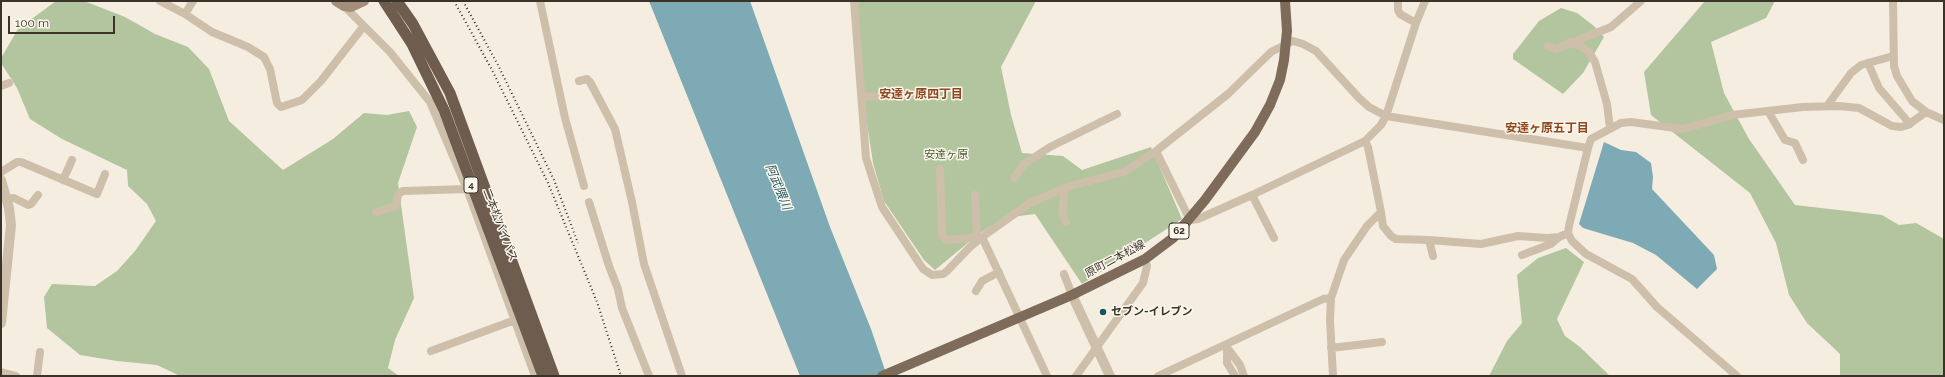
<!DOCTYPE html>
<meta charset="utf-8">
<style>
body{margin:0}
#map{position:relative;width:1945px;height:377px;overflow:hidden;background:#f5ede0;font-family:Raleway,sans-serif}
canvas{display:block}
.frame{position:absolute;inset:0;border:2px solid #3b322a;pointer-events:none}
.scale{position:absolute;left:8px;top:16px;width:107px;height:18px;box-sizing:border-box;border:2px solid #3b322a;border-top:0;padding-left:5px;font-size:12px;line-height:14px;white-space:nowrap;color:#3b322a;-webkit-text-stroke:3px #fbf7ed;paint-order:stroke}
</style>
<div id="map">
<canvas width="1945" height="377"></canvas>
<div class="frame"></div>
<div class="scale">100 m</div>
</div>
<script>
const context = document.querySelector('canvas').getContext('2d');
context.lineJoin = 'round';
function paint(path, color) { context.fillStyle = color; context.fill(path, 'evenodd'); }
const toPath = rows => new Path2D(rows.map(r => 'M' + r).join(''));
function trace(path, color, width, dash) { context.strokeStyle = color; context.lineWidth = width; context.lineCap = dash ? 'butt' : 'round'; context.setLineDash(dash || []); context.stroke(path); }
function drawText(font, color, halo, rows, align = 'center') {
  context.font = font + ' Raleway,"Noto Sans JP",sans-serif'; context.lineWidth = 3; context.setLineDash([]); context.textBaseline = 'middle'; context.strokeStyle = halo; context.fillStyle = color; for (const [text, x, y, turn = 0] of rows) {
    context.save(); context.translate(x, y); context.rotate((+turn || 0) * Math.PI / 180); context.textAlign = isNaN(turn) ? turn : align; if (halo) context.strokeText(text, 0, 0); context.fillText(text, 0, 0); context.restore();
  }
}
paint(toPath([
 [56,1,84,1,125,17,155,34,188,47,209,69,229,121,283,170,333,139,364,113,387,115,409,111,417,127,398,183,414,298,395,340,388,368,399,376,180,376,157,365,117,361,80,355,47,328,44,297,52,284,95,286,117,271,135,251,156,221,147,204,128,186,127,170,62,139,30,119,17,88,1,63,1,58,18,29],
 [857,1,1036,1,1001,67,1011,115,1022,153,1063,156,1082,170,1151,147,1182,219,1082,284,1035,214,1004,218,980,233,935,270,924,260,884,201,873,163,866,117],
 [1705,1,1775,1,1766,18,1711,42,1724,93,1749,139,1795,205,1882,215,1899,225,1916,223,1944,239,1944,376,1840,376,1840,354,1807,323,1789,295,1776,243,1750,193,1651,115,1644,72],
 [1561,8,1577,13,1594,26,1604,37,1583,73,1563,94,1513,59,1513,54,1539,21],
 [1566,248,1584,262,1557,319,1565,336,1580,347,1610,376,1489,376,1507,341,1522,323,1517,275,1538,258]
]), '#b3c59e');
paint(toPath([
 [649,1,750,1,830,227,871,329,887,376,800,376],
 [1604,142,1621,150,1636,152,1651,163,1653,177,1652,189,1714,255,1717,269,1697,289,1656,255,1633,243,1583,228,1579,224]
]), '#7daab4');
trace(toPath([
 [160,1,185,14,212,32,248,47,264,57,270,69,277,103,281,107,302,100,321,81,363,27],
 [540,1,565,118,584,186],
 [854,1,866,158,882,207,923,269,932,275,943,274,947,271,969,248,982,237,1047,376],
 [1398,1,1398,10,1400,14,1416,23],
 [1893,1,1894,66,1897,76,1912,101,1926,112,1944,120],
 [344,6,390,52,430,102,467,189,535,376],
 [185,14,193,1],
 [1570,42,1580,46,1589,52,1595,62,1607,104,1610,128],
 [1548,46,1556,49,1611,27,1641,1],
 [1868,63,1879,88,1910,124],
 [579,81,587,79,590,82,615,129,632,202,644,264,682,376],
 [1,86,9,83],
 [862,97,915,95],
 [1827,106,1851,73,1861,65,1893,56],
 [1768,111,1785,140,1795,143,1803,160],
 [1588,148,1591,139,1621,123,1631,122,1683,129,1732,115,1803,107,1839,106,1859,108,1892,126,1901,127,1908,125,1926,112],
 [1156,151,1190,220,1198,219,1252,195,1365,141,1381,125,1386,116,1416,23,1425,1],
 [940,169,942,236,947,240,982,237,1030,203,1070,186,1124,172,1156,151,1228,94,1271,52,1293,41,1303,44,1316,51,1359,98,1369,107,1386,116,1588,148,1569,226,1568,233,1572,241,1586,254,1632,279,1657,307,1737,376],
 [1,172,17,162,21,162,97,194,105,174],
 [1014,178,1024,164,1050,147,1117,114],
 [63,180,72,160],
 [1065,188,1062,214,1066,222],
 [975,195,977,238],
 [1252,195,1274,238],
 [7,199,14,198,28,205,31,204,38,195],
 [589,202,609,266,618,289,622,308,649,376],
 [376,212,396,206,398,194,403,191,467,189],
 [1381,212,1383,226,1391,236,1396,239,1429,240,1433,256],
 [1429,240,1481,244,1518,236,1547,238,1559,237,1568,233],
 [1522,255,1551,244,1559,237],
 [1064,274,1072,295],
 [976,291,982,281,999,272],
 [1225,345,1240,365,1244,376],
 [1331,348,1382,342],
 [1227,349,1227,363,1235,376],
 [431,351,515,320],
 [1,372,16,376],
 [37,376,40,352],
 [1076,376,1143,283,1147,266,1145,259],
 [1158,376,1323,299,1331,298],
 [1333,376,1330,320,1331,298,1344,260,1367,226,1381,212,1368,147,1365,141]
]), '#cebfaa', 8);
trace(toPath([
 [1,180,9,208,11,225,1,323],
 [1072,295,1110,376]
]), '#cebfaa', 10);
trace(toPath([
 [336,1,344,6,351,7,364,1]
]), '#a28e7b', 10);
trace(toPath([
 [882,376,1072,295,1145,259,1173,238,1205,200,1255,132,1270,105,1280,80,1284,60,1287,31,1285,1]
]), '#7e6b5a', 10);
trace(toPath([
 [384,1,412,44,444,110,543,376],
 [397,1,413,24,450,93,554,376]
]), '#6e5c4e', 11);
trace(toPath([
 [454,1,491,68,548,183,597,302,621,376],
 [463,1,498,65,554,180,578,243]
]), '#3b322a', 2, [1, 3]);
for (const [x, y, r, color] of [
 [1103,312,4,"#1c5360"]
]) { const dot = new Path2D(); dot.arc(x, y, r, 0, 2 * Math.PI); context.fillStyle = color; context.fill(dot); trace(dot, '#fbf7ed', 1.5); }
for (const [x, y, w] of [
 [471,185,14],
 [1179,231,20]
]) { const box = new Path2D(); box.roundRect(x - w / 2, y - 8, w, 16, 3); context.fillStyle = '#fbf7ed'; context.fill(box); trace(box, '#3b322a', 1); }
drawText('bold 10px', '#3b322a', null, [
 ["4",471,185],
 ["62",1179,231]
]);
drawText('11px', '#445b2c', '#fbf7ed', [
 ["安達ヶ原",946,155]
]);
drawText('11px', '#3b322a', '#fbf7ed', [
 ["二本松バイパス",500,225,69],
 ["原町二本松線",1115,259,-28]
]);
drawText('bold 11px', '#3b322a', '#fbf7ed', [
 ["セブン-イレブン",1111,312]
], 'left');
drawText('bold 12px', '#8f471e', '#fbf7ed', [
 ["安達ヶ原四丁目",921,94],
 ["安達ヶ原五丁目",1547,128]
]);
drawText('italic 12px', '#1c5360', '#fbf7ed', [
 ["阿武隈川",778,187,68]
]);
</script>
